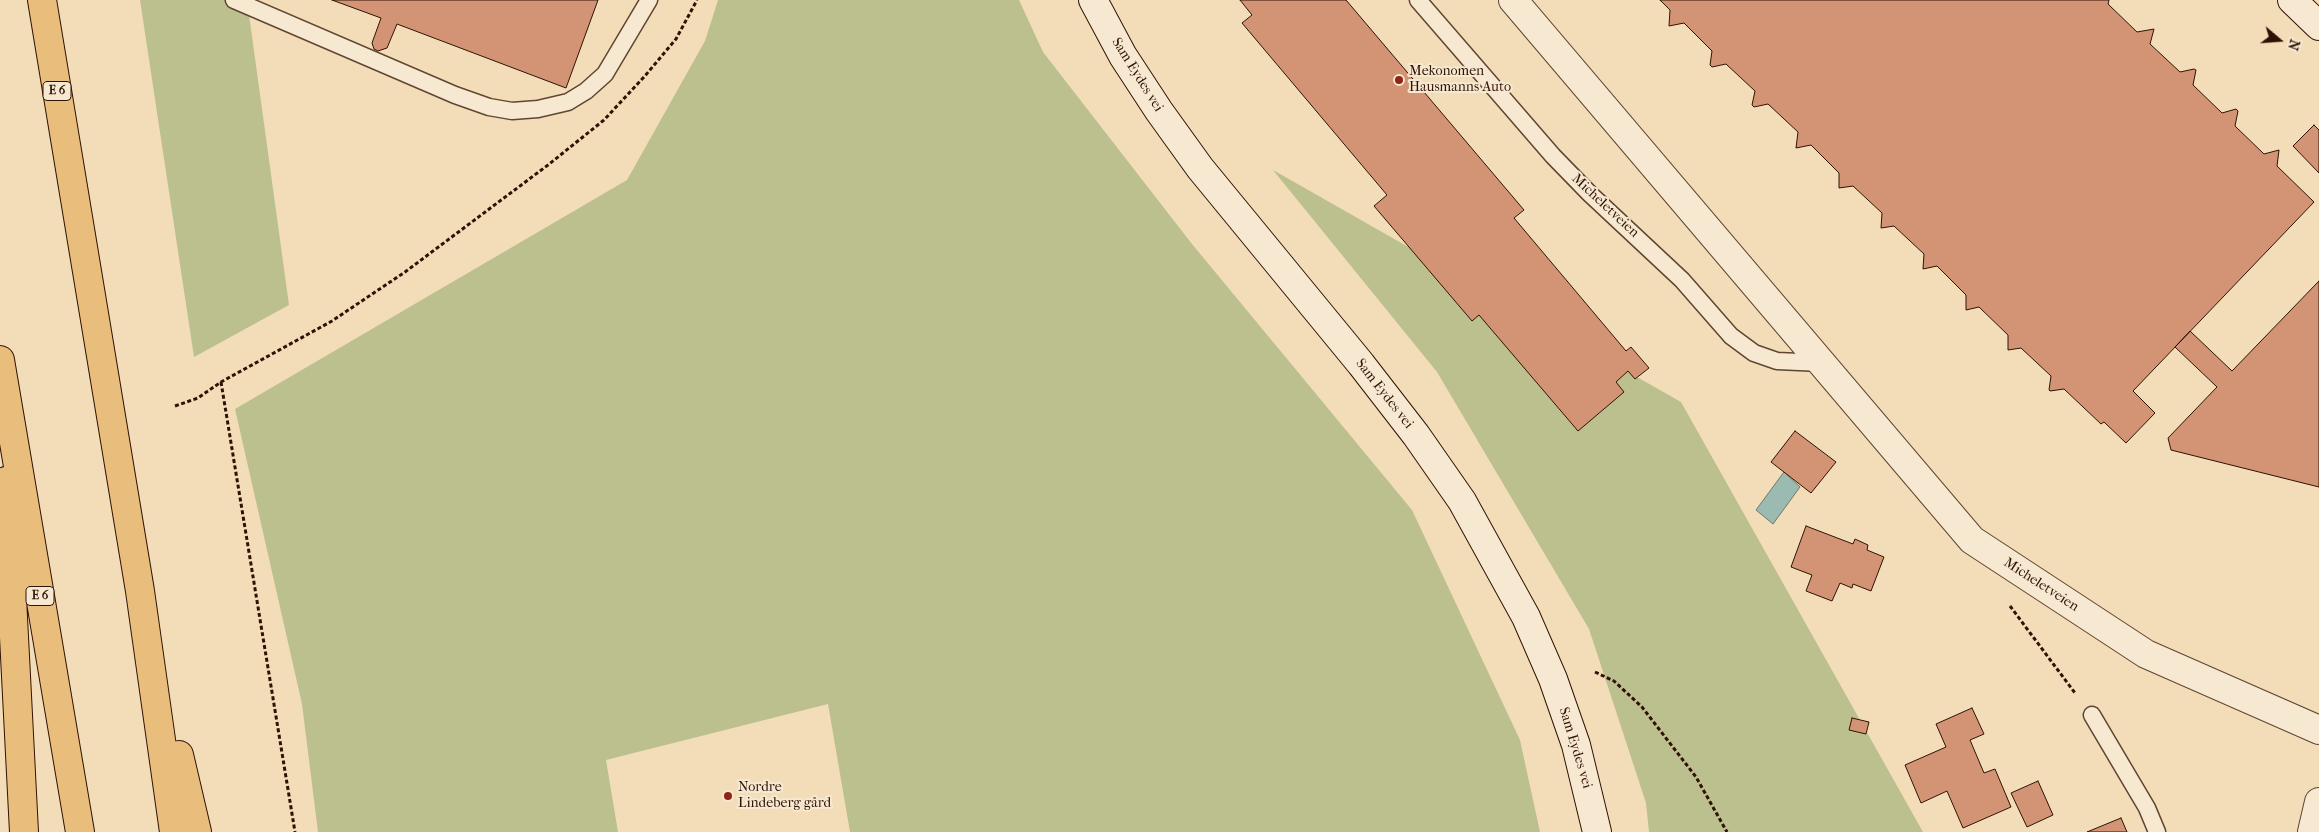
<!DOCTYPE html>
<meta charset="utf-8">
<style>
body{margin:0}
#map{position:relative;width:2319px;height:832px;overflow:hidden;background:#f2ddb8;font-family:"IM FELL French Canon",serif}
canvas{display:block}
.north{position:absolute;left:2254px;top:15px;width:50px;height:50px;-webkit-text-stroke:4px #f7e9d1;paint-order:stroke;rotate:108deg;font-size:14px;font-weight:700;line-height:20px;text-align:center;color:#301204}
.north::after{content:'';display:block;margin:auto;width:18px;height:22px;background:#301204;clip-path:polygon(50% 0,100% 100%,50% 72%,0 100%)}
</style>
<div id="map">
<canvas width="2319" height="832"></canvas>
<div class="north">N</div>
</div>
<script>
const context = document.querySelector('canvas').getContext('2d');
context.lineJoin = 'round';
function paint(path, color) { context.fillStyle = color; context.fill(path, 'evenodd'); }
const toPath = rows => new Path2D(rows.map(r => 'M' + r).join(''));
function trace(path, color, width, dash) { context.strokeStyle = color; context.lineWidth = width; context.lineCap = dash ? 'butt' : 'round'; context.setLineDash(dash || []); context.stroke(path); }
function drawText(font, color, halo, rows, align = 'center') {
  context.font = font + ' "IM FELL French Canon",serif'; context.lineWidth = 4; context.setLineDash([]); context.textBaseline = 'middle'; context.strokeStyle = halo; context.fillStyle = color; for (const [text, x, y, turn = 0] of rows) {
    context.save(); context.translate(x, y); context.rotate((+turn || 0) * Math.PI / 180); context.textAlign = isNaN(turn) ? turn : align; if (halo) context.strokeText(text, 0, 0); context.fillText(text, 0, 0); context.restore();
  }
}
paint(toPath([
 [140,0,247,0,289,305,194,357],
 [718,0,1019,0,1043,52,1192,244,1412,510,1520,740,1540,832,850,832,828,704,606,760,618,832,318,832,302,704,235,409,627,180,705,41],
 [1273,170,1681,402,1923,832,1649,832,1646,803,1589,629,1437,372]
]), '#bcc08e');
const water = toPath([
 [1784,472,1800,487,1773,524,1756,510,1784,472]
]);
paint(water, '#9bbbb2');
trace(water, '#70776c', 1);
const building = toPath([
 [332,0,598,0,566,88,397,24,387,48,378,51,374,49,372,43,381,18,332,0],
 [1240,0,1346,0,1524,210,1514,218,1626,351,1631,347,1649,368,1635,379,1628,371,1616,382,1624,392,1578,431,1479,315,1472,321,1374,206,1387,195,1242,23,1252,15,1240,0],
 [1660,0,2109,0,2108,4,2137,32,2154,29,2150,44,2180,72,2194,69,2196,70,2193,85,2222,113,2236,109,2238,111,2235,126,2264,154,2279,150,2277,166,2314,202,2133,391,2155,413,2126,443,2104,422,2101,424,2064,389,2050,391,2049,390,2051,376,2021,348,2008,350,2008,335,1979,307,1966,310,1966,295,1937,266,1923,269,1924,254,1894,226,1881,228,1882,213,1853,186,1839,188,1839,173,1811,145,1796,148,1798,132,1768,104,1754,107,1752,105,1755,91,1726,64,1712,67,1710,65,1712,51,1684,23,1669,26,1670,10,1660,0],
 [2314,125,2319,130,2319,173,2293,146,2314,125],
 [2319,281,2319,487,2171,450,2168,438,2217,387,2175,347,2190,331,2232,371,2319,281],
 [1795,431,1836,462,1811,493,1771,462,1795,431],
 [1806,526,1853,544,1855,539,1868,545,1867,550,1884,557,1871,591,1853,584,1852,588,1840,583,1832,601,1806,591,1812,575,1791,567,1806,526],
 [1972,708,1984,734,1970,740,1984,773,1995,769,2011,807,1963,828,1947,791,1921,803,1905,765,1946,747,1936,724,1972,708],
 [1852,718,1869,722,1866,734,1849,730,1852,718],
 [2038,781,2053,815,2027,827,2011,793,2038,781],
 [2121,818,2127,832,2087,832,2121,818]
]);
paint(building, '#d39476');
trace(building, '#301204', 1);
const lane = toPath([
 [234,0,455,95,489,107,512,111,538,109,568,102,586,91,605,74,649,0],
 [1418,0,1553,156,1590,194,1682,280,1731,336,1754,353,1777,361,1822,363],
 [2092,715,2147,808,2157,832]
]);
const street = toPath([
 [1513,0,1972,540,2146,654,2319,730],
 [2312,832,2319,802]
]);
const secondary = toPath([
 [1093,0,1123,56,1159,111,1200,168,1361,364,1416,435,1462,501,1526,617,1553,679,1576,745,1597,832],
 [2292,0,2319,26]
]);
const highway = toPath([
 [42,0,140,591,174,832],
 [0,360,80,832],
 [6,481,24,832],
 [179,755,197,832]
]);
trace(lane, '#604531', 19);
trace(street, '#604531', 30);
trace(secondary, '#301204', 30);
trace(highway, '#301204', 30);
trace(toPath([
 [221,382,295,832],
 [175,406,198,398,221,382,332,321,405,272,548,165,604,120,644,77,676,39,697,0],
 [2010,606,2075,693],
 [1595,672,1614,681,1642,707,1696,777,1727,832]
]), '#301204', 3, [4, 2.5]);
trace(lane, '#f7e9d1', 16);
trace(street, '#f7e9d1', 28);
trace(secondary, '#f7e9d1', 28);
trace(highway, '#e9be7c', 28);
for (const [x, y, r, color] of [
 [1399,80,5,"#8f2418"],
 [728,796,5,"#8f2418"]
]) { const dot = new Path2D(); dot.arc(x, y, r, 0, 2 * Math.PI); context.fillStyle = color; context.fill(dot); trace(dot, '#f7e9d1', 2); }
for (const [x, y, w] of [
 [57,91,28],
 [40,596,28]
]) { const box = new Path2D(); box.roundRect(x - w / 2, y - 9.5, w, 19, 4); context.fillStyle = '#f7e9d1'; context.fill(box); trace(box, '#301204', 1); }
drawText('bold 12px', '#301204', null, [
 ["E 6",57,91],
 ["E 6",40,596]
]);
drawText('14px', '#301204', '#f7e9d1', [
 ["Mekonomen",1409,72],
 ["Hausmanns Auto",1409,88],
 ["Nordre",738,788],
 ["Lindeberg gård",738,804]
], 'left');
drawText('14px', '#301204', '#f7e9d1', [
 ["Sam Eydes vei",1137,75,58],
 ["Micheletveien",1605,206,43],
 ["Sam Eydes vei",1384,394,52],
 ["Micheletveien",2041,585,33],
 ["Sam Eydes vei",1575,748,73]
]);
</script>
